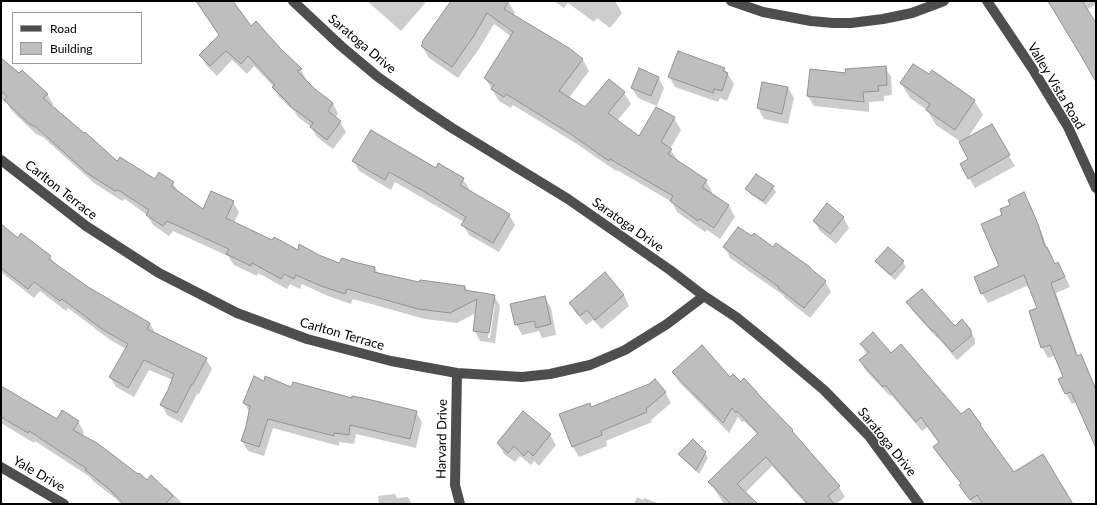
<!DOCTYPE html>
<style>
body{margin:0}
#map{position:relative;width:1097px;height:505px;overflow:hidden;background:#fff;font-family:Lato,sans-serif}
canvas{display:block}
.frame{position:absolute;inset:0;border:2px solid #000;pointer-events:none}
.legend{position:absolute;left:12px;top:12px;width:130px;height:52px;box-sizing:border-box;background:#fff;border:1px solid #999;margin:0;padding:5px 7px;list-style:none;font-size:12px;color:#000}
.legend li{display:flex;align-items:center;gap:8px;height:20px}
.legend b{width:20px;border:1px solid #999}
</style>
<div id="map">
<canvas width="1097" height="505"></canvas>
<div class="frame"></div>
<ul class="legend">
<li><b style="height:5px;background:#4e4e4e"></b>Road</li>
<li><b style="height:11px;background:#bebebe"></b>Building</li>
</ul>
</div>
<script>
const context = document.querySelector('canvas').getContext('2d');
context.lineJoin = 'round';
function paint(path, color) { context.fillStyle = color; context.fill(path, 'evenodd'); }
const toPath = rows => new Path2D(rows.map(r => 'M' + r).join(''));
function trace(path, color, width, dash) { context.strokeStyle = color; context.lineWidth = width; context.lineCap = dash ? 'butt' : 'round'; context.setLineDash(dash || []); context.stroke(path); }
function drawText(font, color, halo, rows, align = 'center') {
  context.font = font + ' Lato,sans-serif'; context.lineWidth = 3; context.setLineDash([]); context.textBaseline = 'middle'; context.strokeStyle = halo; context.fillStyle = color; for (const [text, x, y, turn = 0] of rows) {
    context.save(); context.translate(x, y); context.rotate((+turn || 0) * Math.PI / 180); context.textAlign = isNaN(turn) ? turn : align; if (halo) context.strokeText(text, 0, 0); context.fillText(text, 0, 0); context.restore();
  }
}
paint(toPath([
 [196,1,232,1,251,28,279,48,301,70,306,79,305,80,315,90,333,103,338,114,335,118,340,122,346,132,333,149,317,137,311,127,297,116,295,112,279,97,274,87,254,66,247,74,232,60,217,76,206,65,200,55,220,36],
 [367,1,427,1,401,31],
 [452,1,508,1,515,13,513,15,569,49,583,60,589,71,569,98,586,109,624,93,631,104,617,121,639,137,674,118,681,130,670,149,678,161,706,181,712,192,711,194,729,206,735,217,720,239,707,230,705,232,677,212,672,202,617,170,616,171,577,144,513,105,511,108,499,101,485,78,512,37,494,24,479,49,458,78,429,58,422,46],
 [554,1,615,1,622,13,610,28,597,18,594,22,568,3,564,8],
 [1047,1,1096,1,1096,4,1087,10,1096,25,1096,81,1060,19],
 [1,59,20,74,47,94,53,104,51,106,117,162,155,180,173,183,179,193,203,210,233,202,239,212,234,223,273,241,299,252,318,256,339,264,375,268,378,274,420,283,465,287,468,292,494,296,500,306,495,343,480,341,474,330,476,313,457,323,425,319,353,299,351,304,328,296,302,284,300,289,290,284,287,289,258,273,257,276,234,265,228,256,173,231,169,236,153,225,147,215,125,199,122,201,94,183,43,137,36,134,11,110,8,104,1,99],
 [493,304,495,304,490,338,488,338],
 [885,67,891,77,892,95,884,96,884,101,869,102,869,112,814,106,808,96,847,74],
 [724,68,734,84,727,101,720,98,718,102,675,87,669,76],
 [658,77,664,88,657,106,638,98,632,88],
 [763,83,788,88,794,98,788,124,764,119,758,108],
 [901,83,974,100,983,115,967,139,991,126,1015,166,975,188,961,164,970,160,961,142,936,125,927,110,910,98],
 [354,161,436,169,463,179,469,189,468,191,509,214,515,225,499,252,469,235,463,225,464,222,395,182,391,190,359,171],
 [773,187,776,192,766,205,750,194,747,189],
 [1024,194,1030,204,1043,236,1048,251,1055,264,1058,263,1064,274,1070,287,1056,293,1078,356,1081,355,1086,365,1096,388,1096,444,1076,402,1072,404,1066,394,1060,379,1064,377,1054,356,1048,358,1042,347,1038,309,1029,285,988,303,982,293,1000,266,1004,215,1011,206],
 [843,217,849,228,836,244,820,231,814,221],
 [1,226,18,239,50,257,55,264,87,288,150,324,156,334,206,359,212,369,199,394,197,394,182,423,167,415,162,405,173,380,149,370,134,397,116,387,110,377,126,349,109,339,68,308,66,311,40,291,34,298,1,272],
 [725,247,773,248,810,267,812,270,825,281,831,292,810,318,785,298,783,295,730,258],
 [876,261,903,262,906,267,895,280,879,266],
 [605,273,624,295,629,306,602,329,593,320,586,325,576,313,570,303],
 [545,297,551,308,556,335,542,338,539,331,522,335,516,324],
 [908,302,955,328,970,330,975,339,975,344,957,360,938,338,937,338,912,310],
 [861,344,891,354,961,416,980,424,1013,474,1072,504,973,504,966,495,960,485,961,484,940,457,934,447,939,443,927,427,922,431,891,395,890,396,866,371,860,361,867,355],
 [673,372,730,379,740,383,758,396,792,431,796,437,839,487,845,497,836,504,806,504,772,466,745,493,756,504,724,504,710,482,758,435,744,421,742,422,738,417,729,433,679,382],
 [264,383,416,412,422,422,416,448,356,434,354,444,339,442,339,446,273,428,264,456,248,451,242,441,250,413,244,403],
 [1,387,57,420,78,422,84,432,82,436,147,481,165,489,166,487,183,504,121,504,115,498,93,481,90,477,35,441,34,443,1,423],
 [665,392,671,403,651,420,652,422,606,441,607,446,579,457,573,447,589,404,591,408],
 [523,412,550,435,556,445,539,466,534,461,531,465,520,456,515,462,504,454,498,443],
 [705,453,708,458,699,474,683,459,680,454],
 [395,494,397,498,408,497,412,504,379,504,378,496],
 [637,497,643,500,644,498,660,504,634,504]
]), '#0003');
const building = toPath([
 [196,1,233,1,251,26,256,21,280,48,302,69,297,71,315,89,333,103,328,111,341,121,327,140,310,127,313,123,290,106,288,103,272,87,275,85,248,56,241,64,226,51,210,66,199,55,219,35,196,1],
 [451,1,509,1,504,9,569,48,583,59,559,91,585,107,609,79,625,92,608,113,639,136,656,107,675,117,661,142,672,149,668,154,707,180,702,187,729,205,714,228,700,219,698,221,670,201,673,196,610,159,609,161,569,133,506,94,504,97,491,89,494,85,484,78,513,32,487,13,473,37,452,67,421,46,423,43,422,42,451,1],
 [1048,1,1082,1,1096,23,1096,82,1080,54,1048,1],
 [678,51,725,68,723,71,728,73,722,91,714,89,713,93,668,77,678,51],
 [1,58,19,73,22,70,48,94,43,98,84,133,85,132,117,161,120,157,155,179,159,172,174,182,171,186,203,209,211,191,234,201,226,218,272,240,274,237,298,250,299,244,319,255,339,263,342,258,354,262,375,267,374,272,419,282,420,280,465,286,465,290,495,295,489,333,473,331,477,299,450,313,418,309,347,289,345,294,321,286,296,275,294,279,284,274,281,279,252,263,251,266,226,254,229,249,167,221,163,226,146,215,149,210,118,190,115,191,87,173,36,127,29,124,4,100,7,96,1,91,1,58],
 [913,64,929,74,932,70,975,100,955,130,926,110,930,104,900,83,913,64],
 [886,66,887,85,878,86,879,91,863,92,864,102,807,96,810,69,846,73,845,69,886,66],
 [639,68,659,77,651,96,631,88,639,68],
 [762,82,788,87,782,114,757,108,762,82],
 [992,124,1010,155,968,179,960,164,968,159,959,142,992,124],
 [371,130,436,168,438,163,464,178,460,185,510,214,493,243,461,225,466,217,425,192,389,172,385,180,352,161,371,130],
 [756,174,774,186,763,201,745,189,756,174],
 [1024,192,1038,224,1045,247,1047,247,1055,264,1058,262,1065,277,1051,283,1077,356,1081,354,1096,390,1096,448,1071,392,1065,394,1058,379,1063,377,1050,345,1041,348,1029,311,1037,308,1024,275,981,294,974,277,999,266,981,224,1002,215,1000,209,1010,205,1008,200,1024,192],
 [827,203,844,217,830,234,813,221,827,203],
 [1,224,18,238,21,233,51,256,49,259,88,287,150,323,147,329,207,358,193,384,192,384,177,413,160,405,168,390,174,374,144,360,128,388,109,377,128,344,102,329,62,299,60,301,34,282,28,289,1,268,1,224],
 [738,227,752,236,754,233,773,247,776,243,810,267,810,268,826,281,804,308,778,288,779,287,723,247,738,227],
 [888,247,904,261,891,275,875,261,888,247],
 [605,272,624,295,595,320,587,310,580,316,569,303,605,272],
 [922,289,955,326,962,319,971,330,971,336,952,352,933,330,932,331,906,302,922,289],
 [545,296,551,324,536,328,534,321,515,325,510,304,545,296],
 [873,332,891,353,901,344,961,414,969,408,981,424,980,425,1014,472,1043,454,1073,504,983,504,977,495,970,500,959,485,961,483,933,447,939,442,921,417,916,422,885,385,883,387,859,360,869,352,860,344,873,332],
 [702,345,730,377,733,374,741,382,744,378,757,392,757,393,793,430,792,431,840,486,828,496,834,504,808,504,766,457,737,484,758,504,731,504,708,482,758,433,737,411,736,413,732,408,723,423,672,372,702,345],
 [254,376,264,381,265,376,291,387,293,382,352,398,352,396,363,398,417,411,410,439,350,425,349,435,334,433,334,436,268,419,259,447,241,441,246,426,250,406,243,403,254,376],
 [655,379,666,392,646,409,647,412,601,431,602,435,572,447,559,414,590,403,591,407,649,384,655,379],
 [1,386,57,419,62,410,79,421,73,430,97,443,138,474,139,473,147,480,151,475,173,496,165,504,124,504,108,488,85,470,87,469,29,431,28,433,1,417,1,386],
 [523,411,551,434,533,456,528,451,524,456,514,446,508,453,497,443,523,411],
 [693,439,706,452,696,470,678,454,693,439]
]);
paint(building, '#bebebe');
trace(building, '#929292', 1);
trace(toPath([
 [293,1,341,46,378,77,419,106,452,128,568,199,670,270,704,296,736,317,773,347,824,390,869,436,919,504],
 [731,1,763,12,811,21,833,23,851,23,883,19,912,13,944,1],
 [987,1,1032,68,1068,127,1096,188],
 [1,160,86,226,159,273,237,313,307,339,391,361,457,373,522,377,550,374,590,365,625,350,667,324,704,296],
 [457,373,455,485,460,504],
 [1,467,64,504]
]), '#4e4e4e', 10);
drawText('13px', '#000', '#fff', [
 ["Saratoga Drive",362,44,40],
 ["Valley Vista Road",1056,86,59],
 ["Carlton Terrace",61,190,38],
 ["Saratoga Drive",628,225,35],
 ["Carlton Terrace",342,334,16],
 ["Harvard Drive",442,439,-89],
 ["Saratoga Drive",887,442,51],
 ["Yale Drive",39,474,30]
]);
</script>
